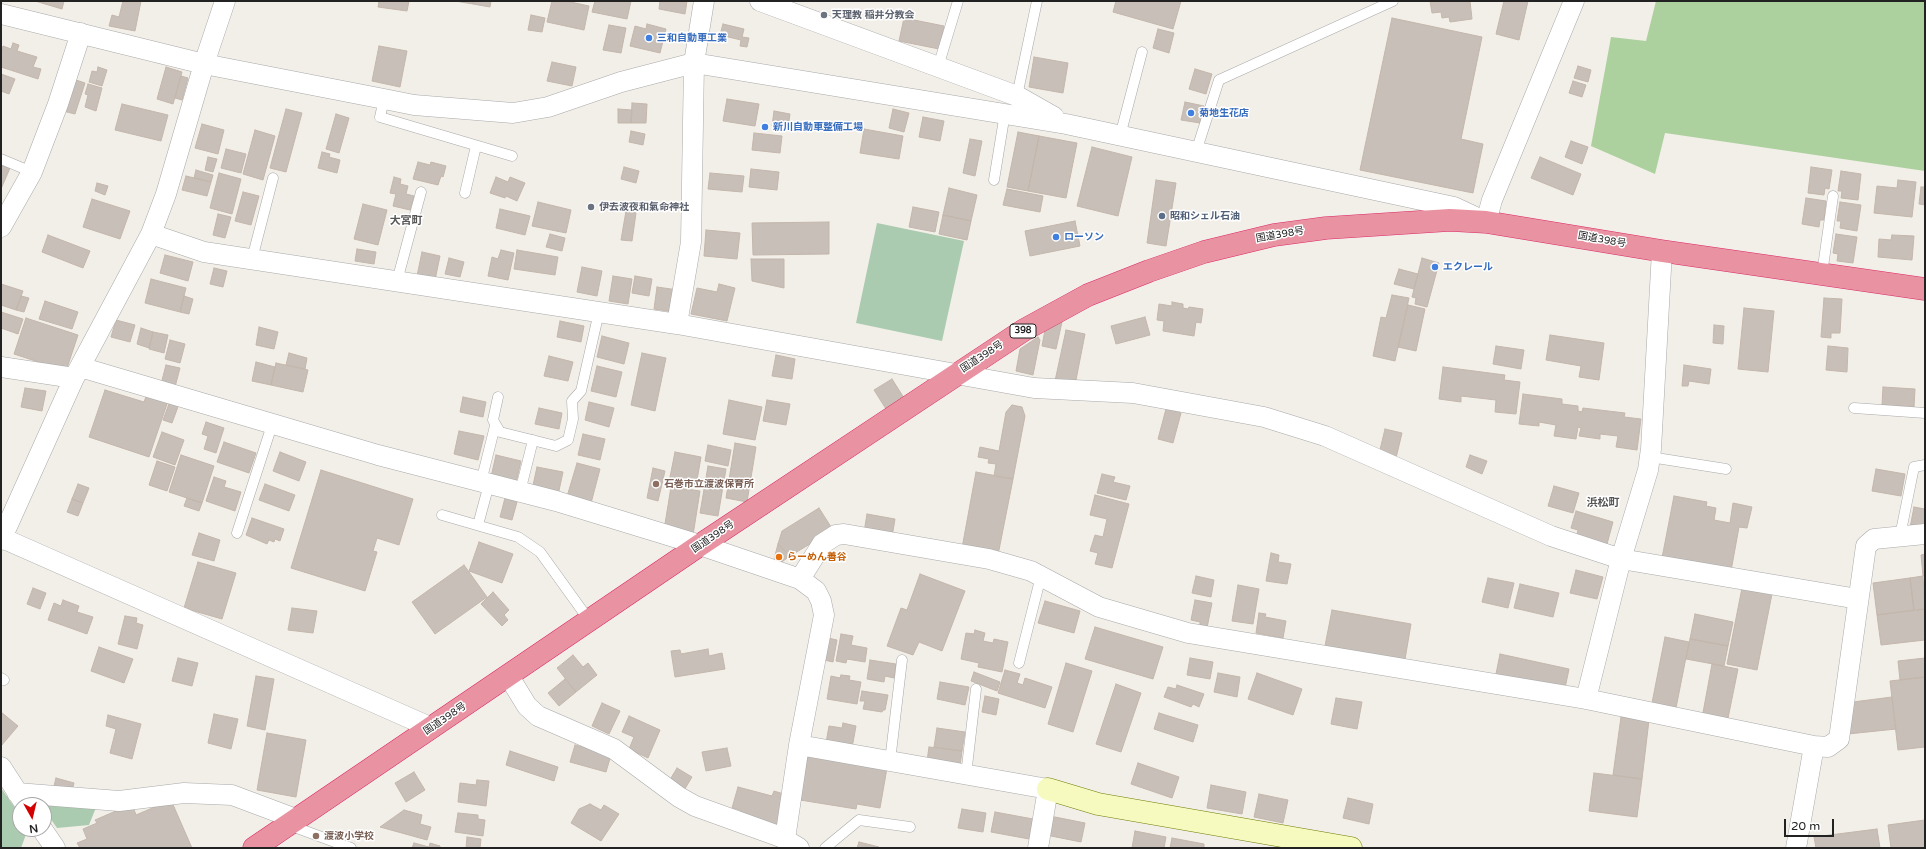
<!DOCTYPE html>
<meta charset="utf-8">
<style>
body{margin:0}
#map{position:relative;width:1926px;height:849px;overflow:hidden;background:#f2efe9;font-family:"Varela Round",sans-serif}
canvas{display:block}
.frame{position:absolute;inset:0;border:2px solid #222;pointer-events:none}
.north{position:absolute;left:12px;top:797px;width:40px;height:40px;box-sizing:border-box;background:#fff;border:1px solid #a7a7a7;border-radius:50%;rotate:172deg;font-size:11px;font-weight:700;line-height:16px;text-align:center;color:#222}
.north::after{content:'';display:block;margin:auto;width:14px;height:18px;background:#d40000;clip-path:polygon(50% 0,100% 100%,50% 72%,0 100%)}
.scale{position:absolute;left:1784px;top:819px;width:50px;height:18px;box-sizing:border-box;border:2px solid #222;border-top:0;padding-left:5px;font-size:12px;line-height:14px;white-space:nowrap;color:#222;-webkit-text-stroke:3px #fff;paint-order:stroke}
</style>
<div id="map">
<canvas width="1926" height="849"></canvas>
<div class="frame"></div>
<div class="north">N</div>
<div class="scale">20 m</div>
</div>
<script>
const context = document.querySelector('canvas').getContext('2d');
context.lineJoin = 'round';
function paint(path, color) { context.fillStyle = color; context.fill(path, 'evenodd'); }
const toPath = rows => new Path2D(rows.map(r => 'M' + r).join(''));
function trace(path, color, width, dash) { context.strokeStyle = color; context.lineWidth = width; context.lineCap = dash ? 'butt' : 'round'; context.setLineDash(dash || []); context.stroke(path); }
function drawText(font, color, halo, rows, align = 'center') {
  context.font = font + ' "Varela Round","Noto Sans JP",sans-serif'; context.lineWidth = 3; context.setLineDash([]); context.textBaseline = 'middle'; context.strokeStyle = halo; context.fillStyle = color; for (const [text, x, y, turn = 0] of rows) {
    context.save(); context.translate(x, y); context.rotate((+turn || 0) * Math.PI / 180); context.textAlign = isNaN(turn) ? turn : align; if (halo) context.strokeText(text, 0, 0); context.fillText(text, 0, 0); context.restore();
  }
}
paint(toPath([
 [1656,1,1925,1,1925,171,1665,133,1655,174,1591,146,1611,37,1646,41]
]), '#add19e');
paint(toPath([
 [877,223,964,241,942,341,856,323],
 [1,788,20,815,20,829,28,829,21,848,1,848],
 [37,798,97,805,89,825,57,828,44,809,44,805,42,805]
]), '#aacbaf');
const building = toPath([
 [35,1,64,1,62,9,35,1],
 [123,1,141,1,135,31,109,26,112,15,119,17,123,1],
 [379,1,409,1,407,11,378,7,379,1],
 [455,1,474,1,473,4,455,1],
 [474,1,491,1,490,7,473,4,474,1],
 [552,1,566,1,589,6,584,30,547,22,552,1],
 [595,1,631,1,627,19,592,12,595,1],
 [660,1,687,1,685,14,659,9,660,1],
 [1116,1,1181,1,1173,29,1113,12,1116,1],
 [1430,1,1470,1,1472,19,1450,22,1449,17,1442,18,1441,12,1432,13,1430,1],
 [1504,1,1528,1,1519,40,1496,34,1504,1],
 [531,15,545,18,542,32,528,30,531,15],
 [904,18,944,26,939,49,899,41,904,18],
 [1392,18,1482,37,1461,139,1483,144,1473,193,1360,170,1392,18],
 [647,24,666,29,660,53,630,46,635,26,646,29,647,24],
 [723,24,744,29,742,37,749,38,747,47,740,46,741,40,720,35,723,24],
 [609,25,626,28,621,53,603,50,609,25],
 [1158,29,1174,33,1169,53,1153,48,1158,29],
 [13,43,19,45,17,51,37,57,33,67,41,69,38,79,1,67,1,54,3,46,11,49,13,43],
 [379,46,407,51,400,87,372,81,379,46],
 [1034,57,1068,63,1063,93,1029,87,1034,57],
 [552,62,576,67,572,86,547,81,552,62],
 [1578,66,1591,70,1588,82,1574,78,1578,66],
 [98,67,107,70,102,86,89,82,92,71,97,72,98,67],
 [166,67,182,72,173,104,157,99,166,67],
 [1195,69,1212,74,1206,94,1189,89,1195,69],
 [1,74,15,79,9,94,1,91,1,74],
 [181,76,188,78,182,100,175,98,181,76],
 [73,79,85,83,75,114,63,111,73,79],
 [1573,81,1586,85,1582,97,1569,93,1573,81],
 [88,84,102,88,96,111,85,107,88,95,85,94,88,84],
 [727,99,759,104,755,126,723,121,727,99],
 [1185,102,1204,106,1200,123,1181,120,1185,102],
 [632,103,647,104,646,123,631,123,632,103],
 [122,104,168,115,161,141,115,130,122,104],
 [286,109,302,113,286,172,270,168,286,109],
 [618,109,632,110,631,123,618,123,618,109],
 [893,109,909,113,904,132,889,128,893,109],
 [774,111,790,114,788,128,772,126,774,111],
 [336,114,349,118,339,153,326,149,336,114],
 [923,117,944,121,940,141,919,137,923,117],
 [202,124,224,130,218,154,195,148,202,124],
 [864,129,903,136,899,159,860,153,864,129],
 [255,130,275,136,263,180,243,174,255,130],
 [631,131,645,134,643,145,629,142,631,131],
 [1018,132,1039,136,1028,191,1007,187,1018,132],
 [754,133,782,136,780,153,752,150,754,133],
 [1039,136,1077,143,1066,198,1028,191,1039,136],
 [970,139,982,141,975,176,963,173,970,139],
 [1571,141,1588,147,1582,164,1565,157,1571,141],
 [1092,147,1132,157,1118,216,1077,206,1092,147],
 [226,149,246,154,241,173,221,168,226,149],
 [322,152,330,154,329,157,340,160,337,173,318,168,322,152],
 [208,157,217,159,213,172,205,170,208,157],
 [1540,157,1581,174,1573,195,1531,178,1540,157],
 [418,162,430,165,431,162,446,166,443,177,441,176,438,185,413,179,418,162],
 [1,164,10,168,1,189,1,164],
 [624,167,639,171,636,183,621,179,624,167],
 [1811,167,1832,170,1829,189,1825,188,1824,195,1808,193,1811,167],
 [751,169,779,172,777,190,749,187,751,169],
 [196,170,213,175,211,182,194,178,196,170],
 [1841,171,1861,174,1858,200,1841,198,1842,191,1838,191,1841,171],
 [219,173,241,179,232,214,210,208,219,173],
 [710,173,744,176,742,192,708,189,710,173],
 [186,176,211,182,207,196,182,190,186,176],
 [394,177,401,179,400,184,408,186,406,194,414,196,410,210,393,206,396,194,390,193,394,177],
 [496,177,508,182,510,177,525,183,517,201,506,196,505,198,490,193,496,177],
 [1156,180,1176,183,1166,246,1147,243,1156,180],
 [1898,180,1916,182,1912,217,1874,213,1877,186,1897,188,1898,180],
 [97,183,108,186,105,195,95,191,97,183],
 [1921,187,1925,187,1925,205,1919,204,1921,187],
 [949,188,977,195,971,221,943,215,949,188],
 [1007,189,1043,196,1040,212,1003,205,1007,189],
 [243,192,259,196,251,225,235,221,243,192],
 [1806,198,1826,201,1824,220,1820,220,1819,227,1802,224,1806,198],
 [92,199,130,211,120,239,83,227,92,199],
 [538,202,571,210,566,233,532,226,538,202],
 [1840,202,1861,205,1857,231,1840,228,1841,221,1837,221,1840,202],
 [363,204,387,210,378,245,354,239,363,204],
 [913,207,939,212,935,232,909,227,913,207],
 [500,209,530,216,525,235,496,228,500,209],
 [626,211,636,213,632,241,621,240,626,211],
 [218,214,231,217,225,238,213,235,218,214],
 [943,215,971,221,967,240,939,234,943,215],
 [1075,221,1080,246,1030,256,1025,231,1075,221],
 [829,222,829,254,753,255,752,223,829,222],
 [706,230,740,233,737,259,704,256,706,230],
 [550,234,565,238,562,251,546,247,550,234],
 [1836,234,1857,237,1853,263,1837,261,1838,254,1833,253,1836,234],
 [48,235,90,251,83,268,42,252,48,235],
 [1892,235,1914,236,1912,260,1878,257,1879,239,1891,240,1892,235],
 [357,249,376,252,374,264,355,261,357,249],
 [501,250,514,253,508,280,488,276,492,257,498,259,501,250],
 [517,250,558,257,555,275,514,269,517,250],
 [422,252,440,256,435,280,417,276,422,252],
 [165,255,193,262,188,281,160,273,165,255],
 [449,258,464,262,460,277,445,274,449,258],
 [1422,258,1439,263,1427,307,1415,304,1416,298,1412,297,1422,258],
 [751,259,784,259,784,288,752,281,751,259],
 [582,267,602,271,597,296,577,292,582,267],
 [214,268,227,271,223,287,210,284,214,268],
 [1399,269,1418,274,1414,289,1394,284,1399,269],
 [613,276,632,279,628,304,609,301,613,276],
 [635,276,652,279,649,296,632,293,635,276],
 [151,279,186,288,180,312,145,303,151,279],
 [1,284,23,291,16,310,1,305,1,284],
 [719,284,735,288,727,321,691,314,697,288,717,292,719,284],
 [657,287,678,290,674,312,654,309,657,287],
 [1392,295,1409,298,1395,361,1373,356,1381,317,1386,318,1392,295],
 [21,296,29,298,24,312,16,310,21,296],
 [184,296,193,299,189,314,180,312,184,296],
 [1824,298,1842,299,1840,333,1831,333,1831,338,1821,337,1824,298],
 [45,301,78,312,72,329,39,319,45,301],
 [1172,302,1183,304,1183,308,1188,309,1189,307,1203,309,1201,323,1196,322,1194,336,1163,331,1164,321,1157,320,1159,304,1172,306,1172,302],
 [1408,305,1425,309,1416,351,1398,347,1408,305],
 [1744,308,1774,311,1768,372,1738,369,1744,308],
 [1,312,23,319,18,334,1,328,1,312],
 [1145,317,1150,335,1116,344,1111,326,1145,317],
 [26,318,78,335,66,371,14,354,26,318],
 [116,320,135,325,130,342,111,337,116,320],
 [560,321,584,326,581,342,557,337,560,321],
 [1062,322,1056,349,1042,346,1045,330,1062,322],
 [1714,325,1724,326,1723,344,1713,343,1714,325],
 [259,327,278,332,274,349,256,345,259,327],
 [141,328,153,332,149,348,137,344,141,328],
 [1066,330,1085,334,1075,385,1055,381,1066,330],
 [153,332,168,335,164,353,149,349,153,332],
 [1550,335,1604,343,1599,380,1579,377,1581,366,1546,360,1550,335],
 [602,336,629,343,624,364,597,357,602,336],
 [1038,337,1040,340,1033,375,1016,371,1020,349,1038,337],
 [170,340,185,344,180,363,165,359,170,340],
 [1496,346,1524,350,1521,369,1493,364,1496,346],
 [1828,346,1848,348,1847,372,1826,370,1828,346],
 [289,353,307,358,305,369,286,365,289,353],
 [642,353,666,358,655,411,631,405,642,353],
 [776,355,795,359,792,379,772,376,776,355],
 [549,356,573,362,568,381,544,376,549,356],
 [256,362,275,367,271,385,252,381,256,362],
 [276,363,308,370,303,392,271,385,276,363],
 [166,365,180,368,175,387,161,384,166,365],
 [1684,365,1711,369,1709,384,1689,381,1688,386,1682,386,1684,365],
 [597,366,622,372,616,397,591,391,597,366],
 [1443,367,1505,375,1504,380,1520,382,1516,414,1495,412,1496,400,1461,396,1461,402,1439,399,1443,367],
 [892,379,904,398,886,409,874,390,892,379],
 [1883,387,1915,389,1914,407,1882,405,1883,387],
 [25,388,46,391,42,411,21,407,25,388],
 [105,390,144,402,147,394,168,401,149,457,89,437,105,390],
 [1523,394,1562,399,1562,404,1578,406,1578,411,1582,412,1583,408,1625,413,1624,417,1641,419,1637,450,1616,447,1618,436,1600,434,1600,439,1579,436,1581,428,1578,427,1576,439,1554,436,1556,425,1539,422,1539,426,1519,424,1523,394],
 [463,397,486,402,483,417,460,412,463,397],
 [729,400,762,407,755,440,723,434,729,400],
 [767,400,790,404,786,425,763,421,767,400],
 [170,401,179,404,172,423,163,420,170,401],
 [589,402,614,408,609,427,585,420,589,402],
 [1012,405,1022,407,1025,416,1013,479,994,476,996,464,988,463,989,459,978,457,980,447,999,451,1006,412,1012,405],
 [539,408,562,413,559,429,535,424,539,408],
 [1166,409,1181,413,1173,443,1158,439,1166,409],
 [206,422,224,428,216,453,204,449,208,436,202,434,206,422],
 [1385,429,1402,433,1396,458,1379,454,1385,429],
 [459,431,484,436,478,460,454,454,459,431],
 [162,432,184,440,175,465,153,457,162,432],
 [583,434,605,439,600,460,578,455,583,434],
 [224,442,256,453,249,473,217,462,224,442],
 [735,443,756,447,747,502,726,498,735,443],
 [708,445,731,450,728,466,705,461,708,445],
 [280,452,306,462,299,481,273,471,280,452],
 [675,452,701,457,696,486,669,482,675,452],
 [181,455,214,466,202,503,169,492,181,455],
 [496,455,521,461,516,483,491,477,496,455],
 [1470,455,1487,461,1482,474,1466,467,1470,455],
 [157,461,175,467,167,491,149,485,157,461],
 [577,463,600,469,590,507,566,500,577,463],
 [708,466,726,469,718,516,700,513,708,466],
 [537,467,563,472,558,495,532,490,537,467],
 [653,468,665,471,658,501,647,498,653,468],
 [1876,469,1905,474,1901,496,1872,491,1876,469],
 [321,470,413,499,399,545,377,538,373,551,377,552,365,591,291,568,321,470],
 [976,472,1013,479,998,555,962,548,976,472],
 [1102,474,1115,477,1113,482,1130,486,1126,500,1097,493,1102,474],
 [214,477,226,481,224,487,241,492,235,511,206,501,214,477],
 [78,484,89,488,83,503,72,499,78,484],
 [265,484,295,495,289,511,259,500,265,484],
 [1554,486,1579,493,1573,513,1548,506,1554,486],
 [671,487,700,491,693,535,664,530,671,487],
 [1095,495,1129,504,1112,568,1095,564,1098,553,1090,551,1095,535,1103,537,1107,519,1090,515,1095,495],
 [1674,496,1707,502,1706,506,1716,508,1714,520,1730,523,1733,503,1752,507,1747,528,1739,527,1731,571,1662,558,1674,496],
 [187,498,202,503,199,511,184,506,187,498],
 [505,498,517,502,512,520,500,517,505,498],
 [72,499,83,503,78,516,67,512,72,499],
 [1914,507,1925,509,1925,523,1923,530,1910,528,1914,507],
 [819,508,833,530,790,556,778,544,782,531,819,508],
 [1576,511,1613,522,1607,544,1577,535,1578,530,1571,528,1576,511],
 [867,514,895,519,892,537,864,532,867,514],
 [252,518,284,529,280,541,275,539,274,542,269,540,267,544,246,535,252,518],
 [199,533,220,540,214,561,192,555,199,533],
 [479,542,513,554,502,583,469,571,479,542],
 [778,544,790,556,776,566,773,563,778,544],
 [1271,553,1279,555,1278,562,1291,564,1287,584,1266,581,1271,553],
 [1925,554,1925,576,1923,576,1921,555,1925,554],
 [198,562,236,573,222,619,184,608,198,562],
 [464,565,487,597,435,634,412,602,464,565],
 [1576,570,1603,577,1597,599,1570,593,1576,570],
 [920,574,965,591,942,651,919,642,913,655,887,646,901,608,907,610,920,574],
 [1196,576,1214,580,1211,597,1192,593,1196,576],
 [1923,576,1925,609,1914,610,1910,578,1923,576],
 [1488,578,1514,583,1508,608,1482,602,1488,578],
 [1910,578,1914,610,1877,615,1873,583,1910,578],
 [1520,584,1559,593,1553,617,1514,608,1520,584],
 [1238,585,1259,589,1253,624,1232,621,1238,585],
 [33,588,46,593,40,609,27,604,33,588],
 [1742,588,1772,594,1757,670,1727,664,1742,588],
 [493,592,509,610,504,615,508,620,502,626,481,604,493,592],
 [63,600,79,606,77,612,93,617,87,634,48,620,54,603,61,606,63,600],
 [1195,600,1212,603,1207,628,1200,626,1200,622,1191,620,1195,600],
 [1045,601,1080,611,1074,633,1038,623,1045,601],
 [292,608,317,611,313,633,288,630,292,608],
 [1925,609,1925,640,1881,645,1877,615,1925,609],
 [1332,610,1411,624,1404,665,1324,651,1332,610],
 [1259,613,1266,614,1265,617,1286,621,1283,638,1256,633,1259,613],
 [1695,614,1733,622,1728,646,1690,639,1695,614],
 [125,616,137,618,136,623,143,625,137,649,118,644,125,616],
 [1095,627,1163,647,1153,679,1085,659,1095,627],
 [975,630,985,633,983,641,993,643,994,639,1008,642,1002,672,978,667,979,663,961,659,966,633,974,634,975,630],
 [841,634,853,636,851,645,867,648,865,662,847,659,846,663,836,661,841,634],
 [1665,637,1689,642,1675,713,1651,708,1665,637],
 [828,638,837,640,833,662,824,660,828,638],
 [1690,639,1728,646,1724,666,1686,659,1690,639],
 [99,647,133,659,124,683,91,671,99,647],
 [708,649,709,656,722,653,725,669,675,677,671,651,680,650,681,654,708,649],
 [1500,654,1569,669,1564,693,1495,679,1500,654],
 [573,655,583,667,588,663,597,675,576,692,557,668,573,655],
 [178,658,198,663,192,686,172,681,178,658],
 [1190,658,1213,662,1210,679,1187,675,1190,658],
 [1925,658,1925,677,1900,680,1898,661,1925,658],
 [870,660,896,664,894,678,885,676,884,682,867,679,870,660],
 [1066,663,1092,671,1073,732,1048,724,1066,663],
 [1712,664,1738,669,1727,723,1702,718,1712,664],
 [1005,670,1020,674,1017,683,1023,685,1025,678,1052,687,1045,708,998,693,1005,670],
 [974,672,1000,682,997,691,971,681,974,672],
 [1218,673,1240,677,1237,697,1214,692,1218,673],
 [1257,673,1302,689,1293,715,1248,699,1257,673],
 [841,675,850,676,849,680,861,682,857,704,827,699,831,676,840,678,841,675],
 [256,676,274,679,265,730,247,726,256,676],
 [1925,677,1925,747,1898,750,1890,681,1925,677],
 [565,679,576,692,559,706,548,693,565,679],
 [940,682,969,687,965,705,937,699,940,682],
 [1116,684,1141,693,1121,752,1096,744,1116,684],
 [1177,685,1204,694,1199,707,1193,704,1191,707,1164,697,1168,687,1176,689,1177,685],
 [862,691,888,695,885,710,883,710,882,712,863,709,865,701,860,701,862,691],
 [985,696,999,699,996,715,982,712,985,696],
 [1892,697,1896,729,1848,734,1853,702,1892,697],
 [1336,698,1362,702,1357,729,1331,724,1336,698],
 [602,703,620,711,609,734,592,726,602,703],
 [1,712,18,726,1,746,1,712],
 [1159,713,1198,725,1193,742,1154,729,1159,713],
 [214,714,238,719,231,749,208,743,214,714],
 [108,715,141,724,132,759,110,753,116,729,106,726,108,715],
 [629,716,660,730,648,758,629,749,634,737,622,732,629,716],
 [1621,717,1649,720,1642,779,1613,775,1621,717],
 [843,723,856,726,852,748,826,743,829,726,842,728,843,723],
 [937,728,965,732,962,751,934,747,937,728],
 [267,733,306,740,296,797,257,790,267,733],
 [575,745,611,755,606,772,570,762,575,745],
 [929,747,962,751,960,766,927,761,929,747],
 [727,748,731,766,706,771,702,752,727,748],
 [510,751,558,767,554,781,506,765,510,751],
 [808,755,887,768,880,808,857,804,856,809,800,800,808,755],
 [1138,763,1179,777,1172,798,1131,784,1138,763],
 [677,768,692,777,683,792,668,783,677,768],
 [414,772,425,790,406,802,395,783,414,772],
 [1594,773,1642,779,1637,817,1589,811,1594,773],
 [56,778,74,783,72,791,54,786,56,778],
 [477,780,489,781,486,806,458,802,460,783,476,785,477,780],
 [1211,785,1246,792,1242,814,1207,808,1211,785],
 [738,787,772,796,774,791,787,795,778,827,738,817,740,810,732,808,738,787],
 [1259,794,1288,800,1283,823,1254,817,1259,794],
 [1348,798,1373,804,1369,824,1343,818,1348,798],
 [171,800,192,848,80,848,77,843,87,839,83,829,97,823,95,820,132,804,136,815,171,800],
 [590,804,601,810,604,805,619,814,601,841,571,823,579,809,590,804],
 [962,809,986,813,983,832,958,828,962,809],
 [404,810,422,815,420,824,431,827,427,840,380,827,404,810],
 [995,812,1033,819,1029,839,991,832,995,812],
 [458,813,478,815,478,819,485,820,483,836,455,832,458,813],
 [1050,816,1085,823,1081,842,1046,835,1050,816],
 [1925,820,1925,848,1891,848,1888,825,1925,820],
 [1877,829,1880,848,1816,848,1814,837,1877,829],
 [1135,831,1166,837,1164,848,1132,848,1135,831],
 [467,837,481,839,480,848,466,848,467,837],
 [1172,838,1204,844,1204,848,1170,848,1172,838],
 [859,842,879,847,879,848,857,848,859,842],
 [414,843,429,847,430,843,440,846,440,848,412,848,414,843]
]);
paint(building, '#c7bfb8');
trace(building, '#c4b6ab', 1);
const lane = toPath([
 [938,67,958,1],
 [1017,96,1037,1],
 [384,99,380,117,512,156],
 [1120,136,1142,52],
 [1196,152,1219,80,1393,1],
 [1,159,32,172],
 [994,180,1005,113],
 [465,193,476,146],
 [252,259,273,178],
 [1822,274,1833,196],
 [397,281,421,192],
 [498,397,493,420,500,432,556,446,568,440,573,419,572,401,581,391,599,312],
 [1854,408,1925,413],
 [1650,457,1726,469],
 [481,482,495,426],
 [520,492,533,440],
 [442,515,518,537,540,552,589,620],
 [478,525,489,484],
 [237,533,272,425],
 [1900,536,1914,467,1925,465],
 [1019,663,1041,576],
 [1,678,4,680],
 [890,761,902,660],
 [966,775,976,689],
 [289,825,351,848],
 [825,848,859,820,910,827]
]);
const street = toPath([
 [760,1,1017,96,1054,117],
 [1,14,204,64,384,99,414,105,513,113,548,107,621,82,694,63,1066,124,1454,207,1486,222,1492,200,1574,1],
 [1,227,32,172,58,104,81,33],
 [151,234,204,252,677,324,1034,388,1133,393,1264,417,1325,436,1551,536,1621,559,1858,599],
 [677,324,691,242,694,63,704,1],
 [1,367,74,378],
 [80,367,378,455,556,501,700,545,800,579,816,591,821,601,824,615,799,745,785,839],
 [2,538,432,728],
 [1,540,74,378,151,234,166,194,204,64,225,1],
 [800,579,822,544,836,535,844,534,989,559,1031,571,1099,607,1188,633,1586,699,1814,746,1828,747,1839,739,1866,546,1874,539,1925,534],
 [508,675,527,706,538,716,614,749,679,797,695,806,781,837,799,848],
 [1586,699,1621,559,1648,470,1651,449,1662,251],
 [799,745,1048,789,1038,848],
 [1,767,25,804],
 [17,793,119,801,184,793,232,795,296,819],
 [42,829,55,848],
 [1796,848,1814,746]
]);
const secondary = toPath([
 [1048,789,1098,804,1351,848]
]);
const highway = toPath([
 [254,848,700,545,1024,330,1088,295,1149,271,1204,252,1274,235,1326,228,1450,220,1486,222,1662,251,1925,289]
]);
trace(lane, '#a9a9a9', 11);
trace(street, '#a9a9a9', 21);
trace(secondary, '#707d05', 23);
trace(highway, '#dc2a67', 23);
trace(lane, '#fff', 10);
trace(street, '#fff', 20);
trace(secondary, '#f7fabf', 22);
trace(highway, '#e892a2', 22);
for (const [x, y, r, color] of [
 [824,15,4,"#6b7280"],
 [649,38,4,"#3f7fe0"],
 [1191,113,4,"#3f7fe0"],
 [765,127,4,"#3f7fe0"],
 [591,207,4,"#6b7280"],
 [1162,216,4,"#5c6f8a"],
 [1056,237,4,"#3f7fe0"],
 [1435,267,4,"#3f7fe0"],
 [656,484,4,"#8d6e63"],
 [779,557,4,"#e8710a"],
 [316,836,4,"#8d6e63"]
]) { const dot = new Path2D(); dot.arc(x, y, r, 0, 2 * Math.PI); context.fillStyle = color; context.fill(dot); trace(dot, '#fff', 1.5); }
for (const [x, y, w] of [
 [1023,331,26]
]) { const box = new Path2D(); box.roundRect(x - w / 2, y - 7, w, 14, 3); context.fillStyle = '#fff'; context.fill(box); trace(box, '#222', 1); }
drawText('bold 9px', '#222', null, [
 ["398",1023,331]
]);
drawText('bold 10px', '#5b616d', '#fff', [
 ["天理教 稲井分教会",832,15],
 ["伊去波夜和氣命神社",599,207]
], 'left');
drawText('bold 10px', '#366cbe', '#fff', [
 ["三和自動車工業",657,38],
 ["菊地生花店",1199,113],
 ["新川自動車整備工場",773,127],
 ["ローソン",1064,237],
 ["エクレール",1443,267]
], 'left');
drawText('bold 10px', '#4e5e75', '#fff', [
 ["昭和シェル石油",1170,216]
], 'left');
drawText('10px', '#222', '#fff', [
 ["国道398号",1280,235,-10],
 ["国道398号",1602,240,10],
 ["国道398号",982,357,-33],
 ["国道398号",713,537,-34],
 ["国道398号",445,719,-34]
]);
drawText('bold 10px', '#785e54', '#fff', [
 ["石巻市立渡波保育所",664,484],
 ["渡波小学校",324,836]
], 'left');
drawText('bold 10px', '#c56008', '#fff', [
 ["らーめん善谷",787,557]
], 'left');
drawText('bold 11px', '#555', '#fff', [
 ["大宮町",406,221],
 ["浜松町",1603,503]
]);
</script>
